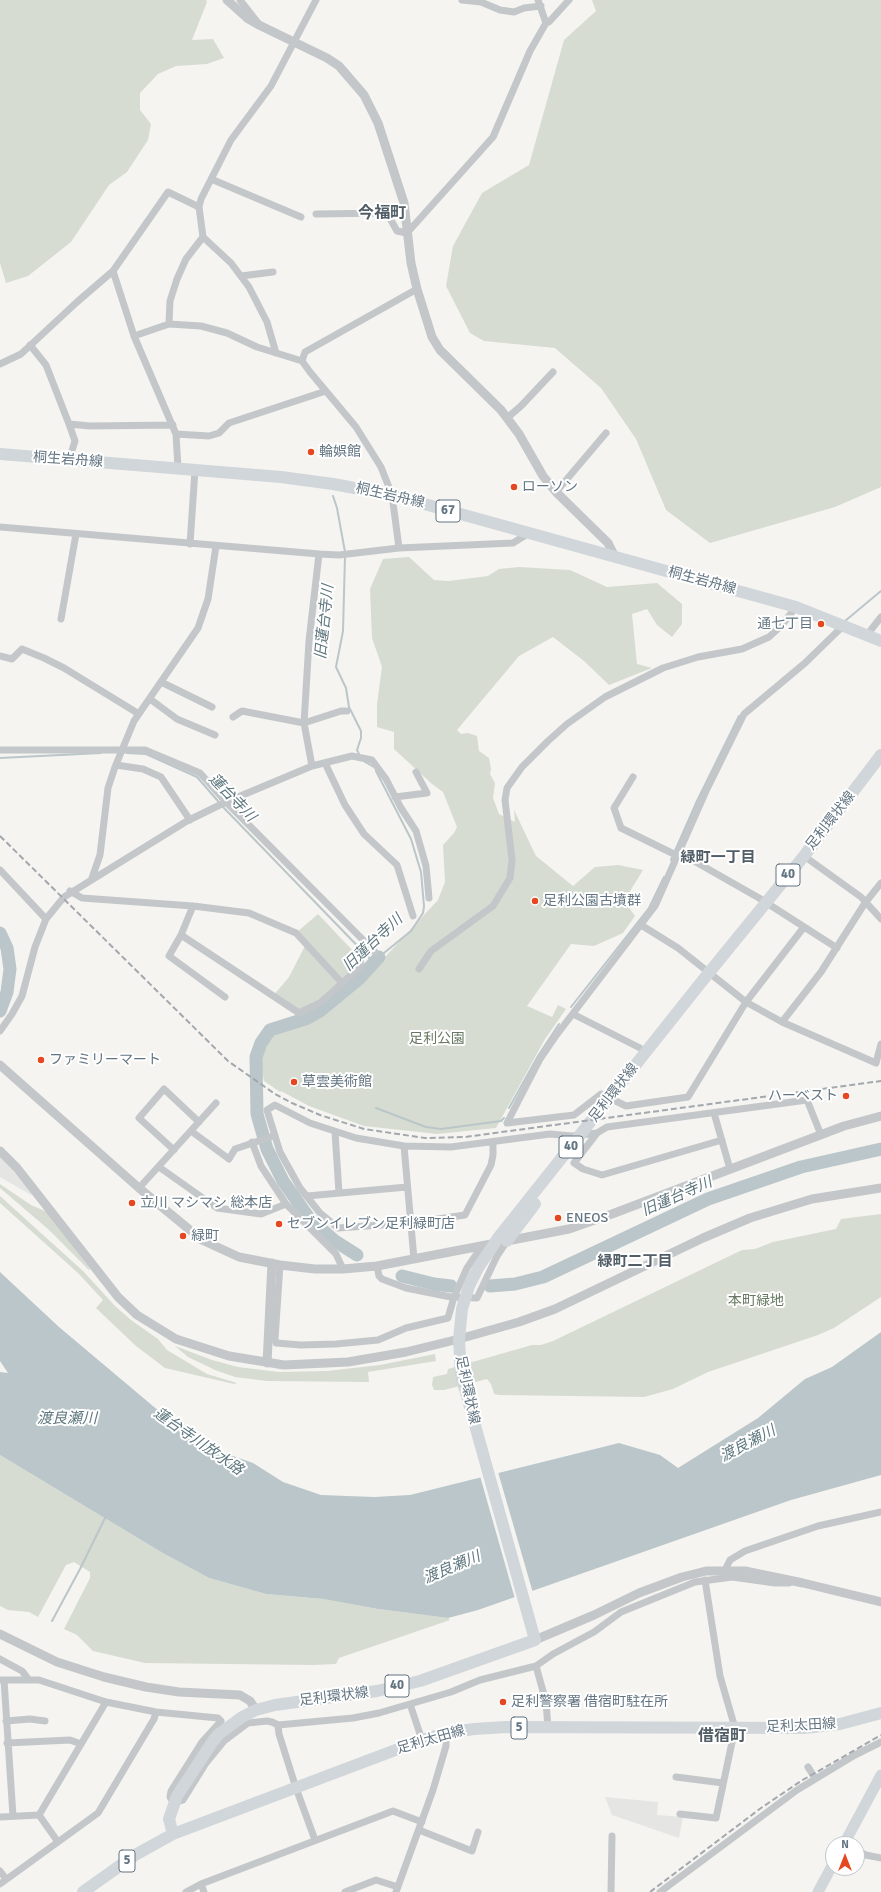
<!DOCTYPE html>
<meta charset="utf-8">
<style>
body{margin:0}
#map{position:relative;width:881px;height:1892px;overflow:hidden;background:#f5f4f0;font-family:Signika,sans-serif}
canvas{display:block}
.north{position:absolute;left:825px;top:1836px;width:40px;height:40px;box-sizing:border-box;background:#fff;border:1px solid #c1c8cd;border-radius:50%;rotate:0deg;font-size:11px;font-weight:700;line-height:16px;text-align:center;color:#637582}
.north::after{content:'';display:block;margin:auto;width:14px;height:18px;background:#e54720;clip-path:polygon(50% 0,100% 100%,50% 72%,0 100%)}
</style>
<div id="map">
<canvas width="881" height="1892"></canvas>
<div class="north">N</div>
</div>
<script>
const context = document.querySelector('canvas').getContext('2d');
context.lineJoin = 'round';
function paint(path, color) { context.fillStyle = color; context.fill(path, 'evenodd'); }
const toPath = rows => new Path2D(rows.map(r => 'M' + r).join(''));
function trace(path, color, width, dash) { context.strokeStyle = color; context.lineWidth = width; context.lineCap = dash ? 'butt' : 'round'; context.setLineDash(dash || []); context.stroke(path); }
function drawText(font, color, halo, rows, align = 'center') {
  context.font = font + ' Signika,"Noto Sans JP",sans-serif'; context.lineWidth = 4; context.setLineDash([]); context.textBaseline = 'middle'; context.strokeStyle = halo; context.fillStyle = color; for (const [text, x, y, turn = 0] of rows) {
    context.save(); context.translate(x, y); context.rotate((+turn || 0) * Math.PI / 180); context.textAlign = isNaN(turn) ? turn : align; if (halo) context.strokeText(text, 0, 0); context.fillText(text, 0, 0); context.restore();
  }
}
paint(toPath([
 [0,1157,26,1185,32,1194,31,1195,0,1177],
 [605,1797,658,1802,657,1815,683,1817,679,1838,612,1815]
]), '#e5e6e4');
paint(toPath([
 [0,0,206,0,207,2,192,40,213,39,224,58,207,64,176,66,158,74,140,93,140,110,151,124,148,140,127,172,109,185,71,242,28,276,6,283,0,263],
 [592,0,881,0,881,487,835,507,710,543,666,510,636,439,601,388,555,348,484,341,470,333,446,286,453,246,482,193,529,165,564,40,596,11],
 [409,557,434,580,449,581,488,576,499,569,519,567,570,570,607,587,657,583,682,604,682,624,672,637,657,625,647,609,632,614,637,664,652,668,609,685,584,661,553,637,519,656,457,730,461,734,468,733,477,736,479,751,489,758,491,769,490,774,495,783,493,798,499,814,515,822,514,810,536,856,573,886,595,867,618,865,643,870,624,901,635,916,623,933,594,946,571,944,527,1006,552,1017,558,1005,566,1009,545,1039,496,1128,437,1134,364,1126,309,1106,281,1091,280,1092,264,1081,261,1062,264,1047,276,1032,314,1018,273,996,289,977,306,944,296,933,318,914,372,971,438,900,445,882,443,845,454,833,457,827,443,792,432,784,394,749,394,732,377,727,377,704,382,667,372,638,370,589,383,559],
 [0,1184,31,1205,47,1212,90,1269,89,1270,48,1229,0,1188],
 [0,1196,83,1271,115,1306,131,1320,158,1339,167,1350,207,1374,237,1383,234,1384,165,1368,136,1346,96,1308,103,1300,78,1273,0,1203],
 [881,1214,881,1297,834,1328,818,1335,708,1372,673,1389,644,1397,499,1395,494,1394,491,1384,487,1379,444,1390,434,1390,432,1385,433,1377,447,1374,448,1369,532,1345,541,1345,553,1341,742,1250,755,1249,773,1242,836,1229,841,1219],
 [175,1346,212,1360,238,1367,279,1372,327,1371,380,1365,435,1354,436,1361,368,1372,369,1382,267,1381,235,1377,215,1370,188,1357],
 [0,1455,161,1552,209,1578,266,1594,323,1599,378,1609,448,1618,450,1620,339,1658,336,1664,314,1665,145,1663,93,1651,77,1635,64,1629,90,1578,90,1572,74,1562,66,1565,38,1617,29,1612,8,1610,0,1606]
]), '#d6dcd1');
paint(toPath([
 [0,1272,59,1327,185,1433,216,1450,253,1463,283,1482,321,1495,374,1497,410,1495,619,1443,660,1455,678,1468,758,1418,805,1379,832,1367,881,1332,881,1475,791,1500,478,1610,448,1618,378,1609,323,1599,266,1594,209,1578,161,1552,0,1455,0,1372,8,1373,0,1361]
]), '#bac6c9');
paint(toPath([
 [498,1472,533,1593,515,1599,480,1476]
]), '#f5f4f0');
trace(toPath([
 [333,496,337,508,345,552],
 [345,556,343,631,336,667,346,688,349,707,361,731,361,738,357,750,360,756],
 [845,621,881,591],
 [127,753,146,754,197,777,224,808,373,962],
 [0,758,101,753],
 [365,762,374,767],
 [376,771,411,839,421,872,424,906,423,913,411,931,379,957],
 [671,860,697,801,739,716],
 [571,1007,649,908,664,877],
 [376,1108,426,1127,441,1129,501,1121,504,1118],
 [509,1108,538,1056,559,1024],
 [52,1621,80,1569,106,1516]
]), '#bac6c9', 2);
trace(toPath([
 [0,933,7,948,10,969,7,992,0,1011],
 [357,1255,335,1241,309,1218,283,1181,267,1149,257,1114,256,1057,261,1043,270,1030,308,1018,320,1011,360,978,379,957],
 [402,1276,434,1284,451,1286],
 [490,1286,515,1284,543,1277,708,1199,801,1167,881,1149]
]), '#bac6c9', 13);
trace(toPath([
 [240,0,258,23],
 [462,0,481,2,500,10,514,12,524,8,541,6],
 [546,23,549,22,569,0],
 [211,179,301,217],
 [316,214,387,213,397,231,407,233,493,137,530,51,546,23,538,0],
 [113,271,134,336,176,434,178,468],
 [241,276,273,272],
 [169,324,170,301,177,279,186,259,203,237],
 [134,336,169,324,201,326,227,333,257,347,302,361,310,372,356,427,381,467,392,495,399,548],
 [30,345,46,365,69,424,75,441,69,460],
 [276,353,267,322,249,287,231,263,203,237,199,207,201,199,231,140,271,86,316,0],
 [302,361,305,352,417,289],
 [0,364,21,354,77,302,113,271,168,192,199,207],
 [507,418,521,406,553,372],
 [69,424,90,426,173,425],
 [176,434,209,436,219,433,229,423,326,391],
 [556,492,606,433],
 [0,527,319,554,339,555,399,548,513,543,529,533],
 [190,544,195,470],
 [61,619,76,534],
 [867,635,881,617],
 [0,656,12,659,22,649,44,658,64,668,139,714],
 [161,682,212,707],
 [150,699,177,719,215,735],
 [233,717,242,711,304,723,341,711,347,711],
 [0,750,145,750,200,773,226,802,375,952],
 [325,763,345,805,364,834,397,865,413,916],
 [116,765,143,769,161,777,190,820],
 [312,766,304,723,309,641,319,554],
 [633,777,614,808,621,828,678,856],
 [395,797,427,793,416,772],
 [680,853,759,898,837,948],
 [804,856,861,897,881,919],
 [0,870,46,919],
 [92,878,100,855,108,788,115,767,134,721,198,628,208,599,216,546],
 [70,891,82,898,193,906,249,913,296,933,342,983],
 [193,906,181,935,299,1013,320,1003,360,967,361,954,368,944],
 [641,925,678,948,746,1002,782,1022,876,1063,881,1044],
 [804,927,746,1002,688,1097,626,1106,601,1094,574,1115,507,1123,540,1059,555,1037,655,906,706,791,744,714,805,663,844,625],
 [181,935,169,956,225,997],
 [419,969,431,951,493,906,510,878,512,860,505,800,507,788,522,767,548,741,567,724,605,697,663,668,698,657,742,649,769,637,781,626,796,607],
 [573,1014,640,1048],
 [782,1022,821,972,865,903,881,883],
 [0,1031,12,1014,22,996,35,947,46,919,64,897,187,821,226,802,312,766,352,756,372,760,386,779,401,808,416,831,426,866,429,898],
 [714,1113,730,1169],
 [191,1131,229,1159,235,1149,273,1136],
 [335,1132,339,1193],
 [597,1133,574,1163,583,1169,602,1175,722,1140],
 [252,1142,261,1166,286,1204,336,1254,343,1269],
 [493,1142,493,1155,491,1165,465,1215,410,1223,338,1228,320,1213,300,1188,280,1152,267,1110,275,1105,310,1123,356,1138,404,1146,451,1147,550,1134,572,1136,597,1133,607,1127,807,1100,821,1135],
 [404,1146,414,1259],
 [174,1150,139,1118,164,1089,199,1122],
 [159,1167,217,1208,261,1214,286,1204],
 [139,1188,216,1103],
 [307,1196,407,1187],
 [280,1265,275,1339,276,1343,301,1345,336,1344,378,1340,406,1328,448,1318,454,1297,467,1268,482,1246],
 [377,1266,379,1276,382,1279,406,1288,451,1297,477,1298,497,1256,507,1241],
 [725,1570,730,1560,745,1551,818,1526,881,1512],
 [0,1659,22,1671,29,1680],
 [536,1666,546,1702,548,1728],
 [0,1680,39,1680,106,1702,156,1712,218,1718,221,1721,202,1742,171,1791,170,1797,174,1803,183,1800,206,1763,224,1741,248,1723,267,1721,272,1722,278,1725,353,1718,379,1713,451,1692,480,1680,536,1666,553,1654,594,1632,621,1612,695,1582,732,1577,775,1583,789,1583],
 [4,1680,13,1816],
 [410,1704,422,1740],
 [6,1721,30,1719,45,1721],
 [278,1725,279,1734,296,1788,315,1840],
 [7,1743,70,1740,81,1744],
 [808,1767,815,1778],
 [676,1777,723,1783],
 [680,1814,716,1818,735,1728,720,1676,705,1580],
 [39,1815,106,1702],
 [0,1817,39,1815,58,1842],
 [419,1830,472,1851,478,1832],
 [857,1851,866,1855,881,1858],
 [0,1871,6,1879],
 [0,1884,98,1813,154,1719,156,1712],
 [201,1884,204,1892],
 [186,1892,201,1884,393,1811,422,1822],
 [345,1892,376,1880,398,1887],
 [396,1892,433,1790,446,1746,446,1733],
 [611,1892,612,1836],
 [660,1892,797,1790,855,1755,881,1742]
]), '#c4c7ca', 7);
trace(toPath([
 [227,0,247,18,259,25,327,58,339,66,364,95,378,123,404,203,411,263,417,289,432,337,440,350,501,410,519,434,543,476,556,492,608,543,615,557],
 [0,1065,139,1188,202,1240,239,1257,280,1265,315,1269,343,1269,377,1266,569,1229,612,1214,844,1126,881,1116],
 [0,1151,17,1168,118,1297,137,1315,176,1339,229,1356,284,1365,348,1362,406,1352,459,1339,519,1322,555,1309,703,1238,750,1218,812,1199,881,1188],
 [267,1363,272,1263],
 [0,1634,57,1662,104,1677,146,1687,179,1692,240,1695,250,1701,256,1710],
 [535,1640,594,1615,639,1593,682,1577,706,1571,745,1571,803,1583,881,1602]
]), '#c4c7ca', 9);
trace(toPath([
 [844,1844,881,1775],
 [818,1892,833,1864]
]), '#d1d6da', 11);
trace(toPath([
 [0,454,281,477,333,484,392,495,796,607,881,641],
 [507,1241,535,1204],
 [173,1834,169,1819,177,1796,213,1741,219,1734,242,1717,256,1710,275,1705,377,1691,420,1681,535,1640,461,1375,459,1339,462,1309,469,1286,478,1268,498,1238,703,980,804,856,881,755],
 [83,1892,135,1855,173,1834,422,1740,446,1733,474,1729,506,1727,804,1728,840,1724,881,1713]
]), '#d1d6da', 12);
trace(toPath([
 [0,836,228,1061,275,1094,292,1103,320,1115,364,1129,425,1138,465,1137,881,1081],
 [650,1892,761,1808,801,1781,881,1735]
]), '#a2a8ad', 2, [6, 3]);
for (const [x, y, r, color] of [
 [311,452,4,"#e54720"],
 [514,487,4,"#e54720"],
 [821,624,4,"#e54720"],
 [535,901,4,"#e54720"],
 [41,1060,4,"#e54720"],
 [294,1082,4,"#e54720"],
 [846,1096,4,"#e54720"],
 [132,1203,4,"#e54720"],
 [558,1218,4,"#e54720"],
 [279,1224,4,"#e54720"],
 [183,1236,4,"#e54720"],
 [503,1702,4,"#e54720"]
]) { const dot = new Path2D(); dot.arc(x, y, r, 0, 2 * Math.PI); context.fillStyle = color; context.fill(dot); trace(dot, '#fff', 1.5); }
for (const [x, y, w] of [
 [448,511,24],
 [788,875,24],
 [571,1147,24],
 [397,1686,24],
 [519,1728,16],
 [127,1861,16]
]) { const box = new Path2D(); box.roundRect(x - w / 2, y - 11, w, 22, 3); context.fillStyle = '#fff'; context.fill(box); trace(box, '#637582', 1); }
drawText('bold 13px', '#637582', null, [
 ["67",448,511],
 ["40",788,875],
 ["40",571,1147],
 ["40",397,1686],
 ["5",519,1728],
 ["5",127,1861]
]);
drawText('14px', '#637582', '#fff', [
 ["輪娯館",319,452],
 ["ローソン",522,487],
 ["通七丁目",813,624,"right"],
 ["足利公園古墳群",543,901],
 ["ファミリーマート",49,1060],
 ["草雲美術館",302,1082],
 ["ハーベスト",838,1096,"right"],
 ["立川 マシマシ 総本店",140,1203],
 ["ENEOS",566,1218],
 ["セブンイレブン足利緑町店",287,1224],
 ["緑町",191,1236],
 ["足利警察署 借宿町駐在所",511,1702]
], 'left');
drawText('14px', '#637582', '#fff', [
 ["桐生岩舟線",68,460,4],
 ["桐生岩舟線",390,496,13],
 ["桐生岩舟線",702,581,15],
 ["足利環状線",831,821,-52],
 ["足利環状線",614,1093,-52],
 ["足利環状線",467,1390,78],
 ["足利環状線",334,1697,-7],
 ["足利太田線",801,1726,-3],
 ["足利太田線",431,1740,-16]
]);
drawText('14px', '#677962', '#fff', [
 ["足利公園",437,1039],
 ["本町緑地",756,1301]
]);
drawText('italic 15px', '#5f777f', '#fff', [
 ["旧蓮台寺川",325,622,-84],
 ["蓮台寺川",232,798,46],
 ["旧蓮台寺川",373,943,-43],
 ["旧蓮台寺川",677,1197,-24],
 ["渡良瀬川",67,1419],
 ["蓮台寺川放水路",198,1442,35],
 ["渡良瀬川",748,1444,-28],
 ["渡良瀬川",452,1568,-23]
]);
drawText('bold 15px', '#515e67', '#fff', [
 ["緑町一丁目",718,858],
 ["緑町二丁目",635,1262]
]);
drawText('bold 16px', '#515e67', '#fff', [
 ["今福町",382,214],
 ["借宿町",722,1737]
]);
</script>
